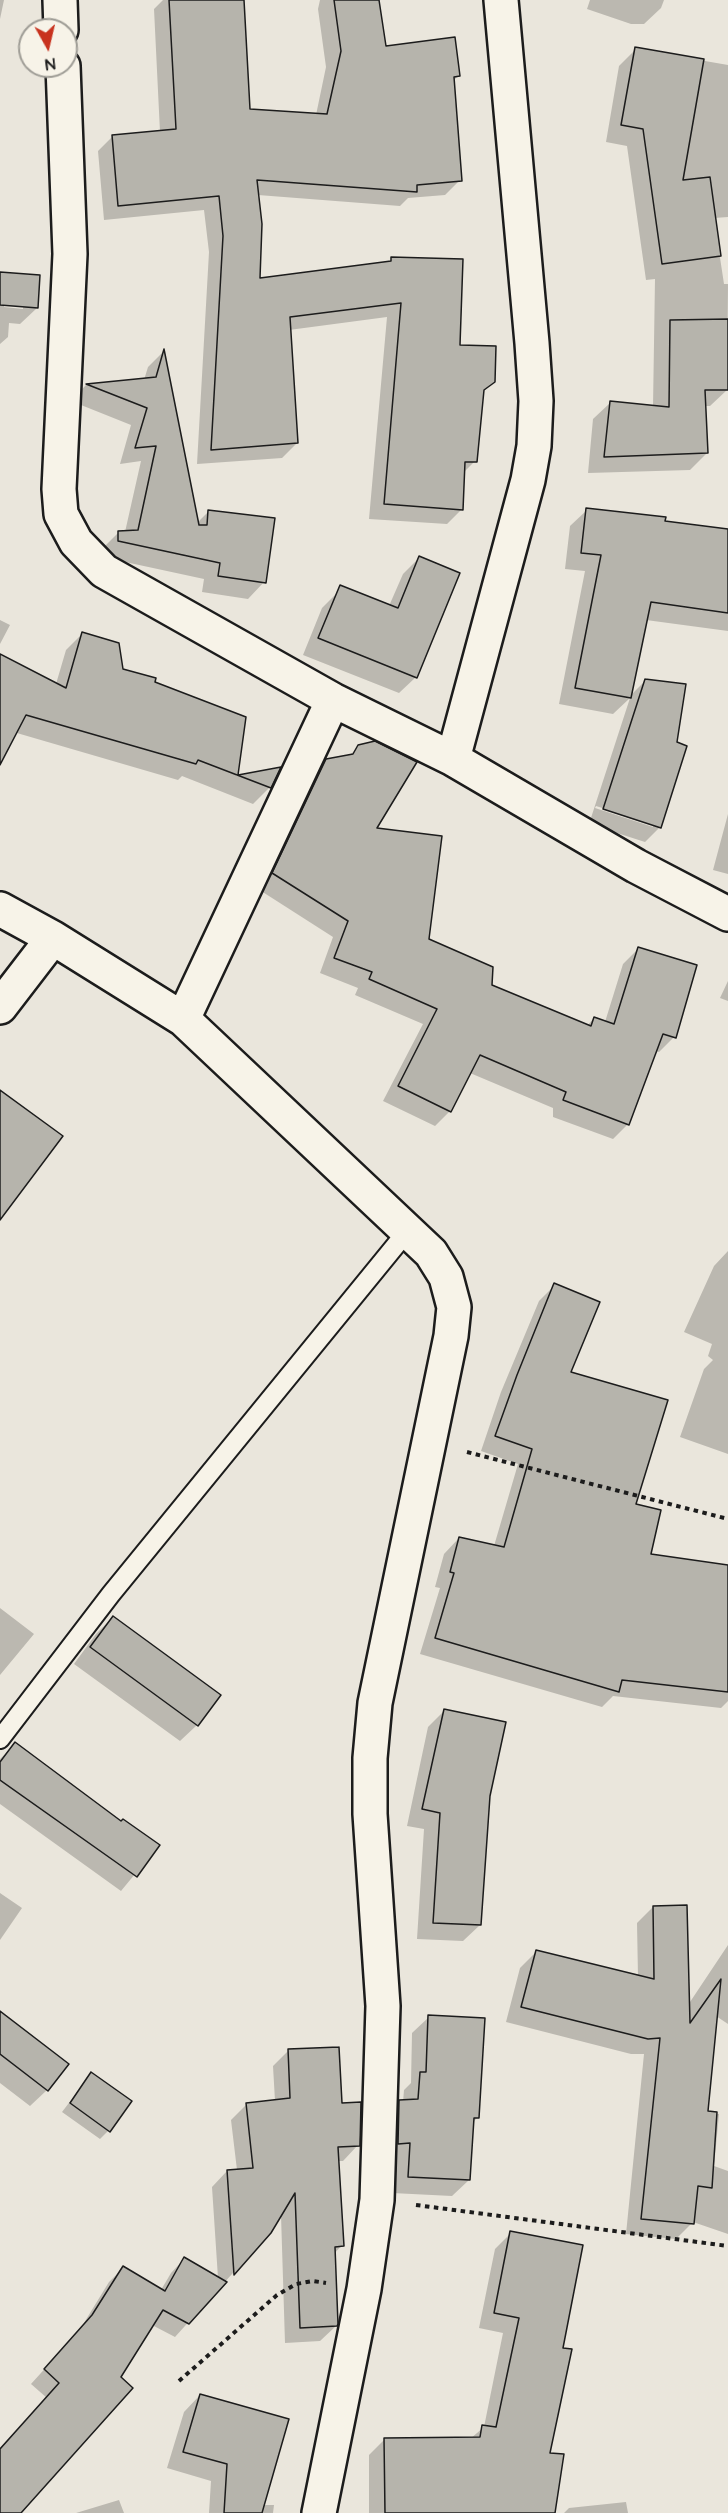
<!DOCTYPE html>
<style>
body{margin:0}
#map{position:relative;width:728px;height:2513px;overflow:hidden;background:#eae6dc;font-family:"Architects Daughter",sans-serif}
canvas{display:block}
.north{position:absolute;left:18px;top:18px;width:60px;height:60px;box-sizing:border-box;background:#f7f3e8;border:2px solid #9f9d96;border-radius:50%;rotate:172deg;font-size:16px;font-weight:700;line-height:24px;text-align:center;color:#1c1c1c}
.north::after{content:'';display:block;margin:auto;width:21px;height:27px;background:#c8321e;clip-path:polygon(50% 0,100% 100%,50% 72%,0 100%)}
</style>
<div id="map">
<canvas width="728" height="2513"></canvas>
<div class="north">N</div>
</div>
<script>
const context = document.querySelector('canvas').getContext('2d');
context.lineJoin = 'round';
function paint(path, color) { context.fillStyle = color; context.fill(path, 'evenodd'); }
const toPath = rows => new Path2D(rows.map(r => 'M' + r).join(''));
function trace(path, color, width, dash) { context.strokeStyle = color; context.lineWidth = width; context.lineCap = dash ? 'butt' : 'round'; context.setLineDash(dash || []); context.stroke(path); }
paint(toPath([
 [0,0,4,0,0,19],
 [163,0,243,0,248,110,316,115,326,67,318,9,320,0,378,0,384,48,459,75,453,81,460,180,445,195,408,198,400,206,258,195,258,280,388,263,392,259,458,347,493,382,482,393,475,461,463,473,462,509,447,524,369,519,387,317,289,330,297,443,282,458,197,464,209,252,204,210,104,220,98,151,113,136,160,132,154,9],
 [590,0,664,0,661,8,644,24,631,24,587,9],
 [636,49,728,65,728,217,714,218,724,284,728,284,727,390,710,406,705,406,707,453,690,470,588,473,593,419,610,403,653,407,655,279,646,280,627,146,606,142,619,66],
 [0,273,37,308,20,324,9,323,8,337,0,344],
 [4,304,23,306,23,309,4,307],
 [163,352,197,523,209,511,264,582,248,599,202,592,204,579,102,557,102,549,119,532,125,532,141,461,120,464,131,425,71,401,86,385,144,380,148,367],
 [587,510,728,530,728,631,646,620,630,696,646,680,660,827,645,842,589,824,630,698,613,714,559,704,585,571,565,569,570,526],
 [596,806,653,824,653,827,595,808],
 [419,558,416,677,399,693,303,655,322,608,339,591,389,606,403,574],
 [0,620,10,625,0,644],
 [82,634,122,670,244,718,236,776,278,769,269,788,253,804,182,776,178,780,10,731,0,734,0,656,56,684,66,650],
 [359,746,374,829,428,939,490,986,587,1026,594,1018,605,1022,623,964,638,949,674,1037,659,1052,655,1051,628,1124,613,1139,553,1117,553,1108,470,1073,450,1111,435,1126,383,1101,423,1024,355,995,358,988,320,973,333,937,258,889,311,776,327,760,349,756],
 [728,814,728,874,713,870],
 [728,981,728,1001,720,998],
 [728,1251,728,1454,680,1437,704,1369,713,1360,708,1356,712,1344,684,1332,714,1266],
 [555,1285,569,1373,634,1505,649,1555,728,1566,728,1701,721,1708,613,1696,602,1707,420,1654,440,1588,435,1587,444,1554,459,1538,494,1546,518,1464,481,1451,501,1392,539,1301],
 [0,1608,34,1634,0,1675],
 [113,1617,197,1725,180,1741,74,1664,96,1634],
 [444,1711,488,1796,480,1925,463,1941,417,1939,424,1829,407,1826,428,1727],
 [15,1744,121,1823,158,1846,121,1891,0,1804,0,1759],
 [0,1893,22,1908,0,1940],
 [653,1907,688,2005,728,1945,728,2024,716,2016,706,2112,719,2114,714,2166,728,2171,728,2234,693,2222,676,2239,626,2234,644,2054,631,2054,506,2022,520,1968,536,1952,638,1977,637,1923],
 [0,2013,47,2090,30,2106,0,2083],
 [429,2017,478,2117,472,2123,469,2180,452,2196,392,2193,383,2119,399,2102,403,2102,404,2090,411,2083,412,2033],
 [288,2051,341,2105,358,2145,343,2161,338,2161,342,2245,334,2254,336,2326,320,2341,285,2343,281,2215,270,2232,175,2337,152,2325,8,2513,0,2513,0,2448,47,2398,31,2384,79,2331,109,2282,123,2268,161,2290,171,2273,184,2259,218,2278,212,2187,227,2171,237,2170,231,2120,247,2104,275,2101,273,2066],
 [91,2074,108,2131,100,2139,62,2112],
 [511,2233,548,2454,554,2513,369,2513,369,2455,385,2439,470,2439,484,2427,503,2333,479,2328,495,2249],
 [200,2395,263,2505,274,2505,273,2513,209,2513,211,2481,167,2468,184,2412],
 [119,2500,124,2513,76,2513],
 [626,2502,628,2513,564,2513,569,2508]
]), '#0003');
const building = toPath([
 [169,0,244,0,250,109,327,114,341,51,334,0,379,0,386,46,455,37,460,76,454,77,462,181,417,185,417,192,257,180,262,224,260,278,391,261,391,257,463,259,460,345,496,346,495,382,484,390,477,462,465,462,463,510,384,504,401,303,290,317,298,443,211,450,223,236,219,196,118,206,112,135,176,129,169,0],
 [635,47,704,59,683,180,710,177,721,256,662,264,643,129,621,125,635,47],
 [0,272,40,275,38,308,0,305,0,272],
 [728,319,728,390,705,390,708,453,604,457,610,401,669,407,670,320,728,319],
 [164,349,199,525,207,525,208,510,275,518,266,583,218,576,220,563,118,541,118,531,138,530,156,446,135,448,147,408,86,384,156,377,164,349],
 [586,508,666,517,665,521,728,529,728,613,651,602,631,698,575,688,601,555,581,553,586,508],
 [419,556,460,573,417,678,318,638,340,585,398,608,419,556],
 [82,632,119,643,123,669,156,678,155,682,246,717,238,775,281,767,271,788,198,760,196,764,26,715,0,765,0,654,66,688,82,632],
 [645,679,686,684,677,742,687,746,661,828,603,809,645,679],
 [375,741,417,762,377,828,442,836,429,939,493,967,492,985,591,1026,594,1017,614,1024,638,947,697,965,676,1038,663,1034,629,1125,563,1100,566,1092,480,1055,451,1112,398,1086,437,1009,369,979,372,972,334,958,348,921,272,873,326,759,353,754,358,745,375,741],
 [0,1090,63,1136,0,1220,0,1090],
 [554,1283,600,1302,571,1372,668,1400,636,1504,661,1510,651,1554,728,1565,728,1692,622,1680,619,1692,435,1638,454,1573,450,1572,459,1537,504,1547,532,1449,495,1436,517,1375,554,1283],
 [113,1616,221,1695,198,1726,90,1647,113,1616],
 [444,1709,506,1722,490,1796,481,1925,433,1923,440,1813,422,1809,444,1709],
 [15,1742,121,1821,123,1819,160,1845,137,1877,0,1780,0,1762,15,1742],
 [687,1905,690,2023,721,1979,708,2111,717,2112,712,2188,698,2186,694,2224,641,2219,660,2038,648,2039,521,2007,536,1950,654,1979,653,1906,687,1905],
 [0,2011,69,2064,48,2091,0,2054,0,2011],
 [428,2015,485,2018,479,2118,474,2118,470,2180,408,2177,410,2143,398,2144,399,2100,418,2099,420,2072,426,2072,428,2015],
 [339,2047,342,2103,361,2102,360,2146,338,2147,344,2246,335,2247,338,2324,337,2326,300,2328,295,2193,271,2233,234,2275,227,2170,253,2168,246,2103,290,2098,288,2049,339,2047],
 [91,2072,132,2101,110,2132,70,2103,91,2072],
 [510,2231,583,2245,563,2348,572,2349,550,2453,564,2454,555,2513,385,2513,384,2438,480,2437,482,2425,496,2427,519,2318,494,2313,510,2231],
 [184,2257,227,2282,189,2324,163,2310,121,2377,133,2388,21,2513,0,2513,0,2449,59,2383,44,2369,92,2315,123,2266,165,2291,184,2257],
 [200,2394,289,2419,262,2513,224,2513,227,2464,183,2452,200,2394]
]);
paint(building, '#b6b4ac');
trace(building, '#1c1c1c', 1.5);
const lane = toPath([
 [0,1739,111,1594,409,1229]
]);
const street = toPath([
 [60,0,61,30],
 [63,66,70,254,59,489,61,514,76,542,104,571,333,700,453,759,636,866,728,914],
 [453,759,528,480,534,446,536,401,532,343,501,0],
 [0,909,53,938,183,1019,431,1253,446,1277,454,1307,451,1336,375,1703,370,1758,370,1814,383,2006,377,2200,364,2289,319,2513],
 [0,1007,53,938],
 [183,1019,333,700]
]);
trace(lane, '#1c1c1c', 22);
trace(street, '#1c1c1c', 38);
trace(toPath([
 [467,1452,728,1519],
 [416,2205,728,2246],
 [179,2381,277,2295,296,2284,313,2281,326,2283]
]), '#1c1c1c', 4, [4.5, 4.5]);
trace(lane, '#f7f3e8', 18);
trace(street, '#f7f3e8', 33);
</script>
